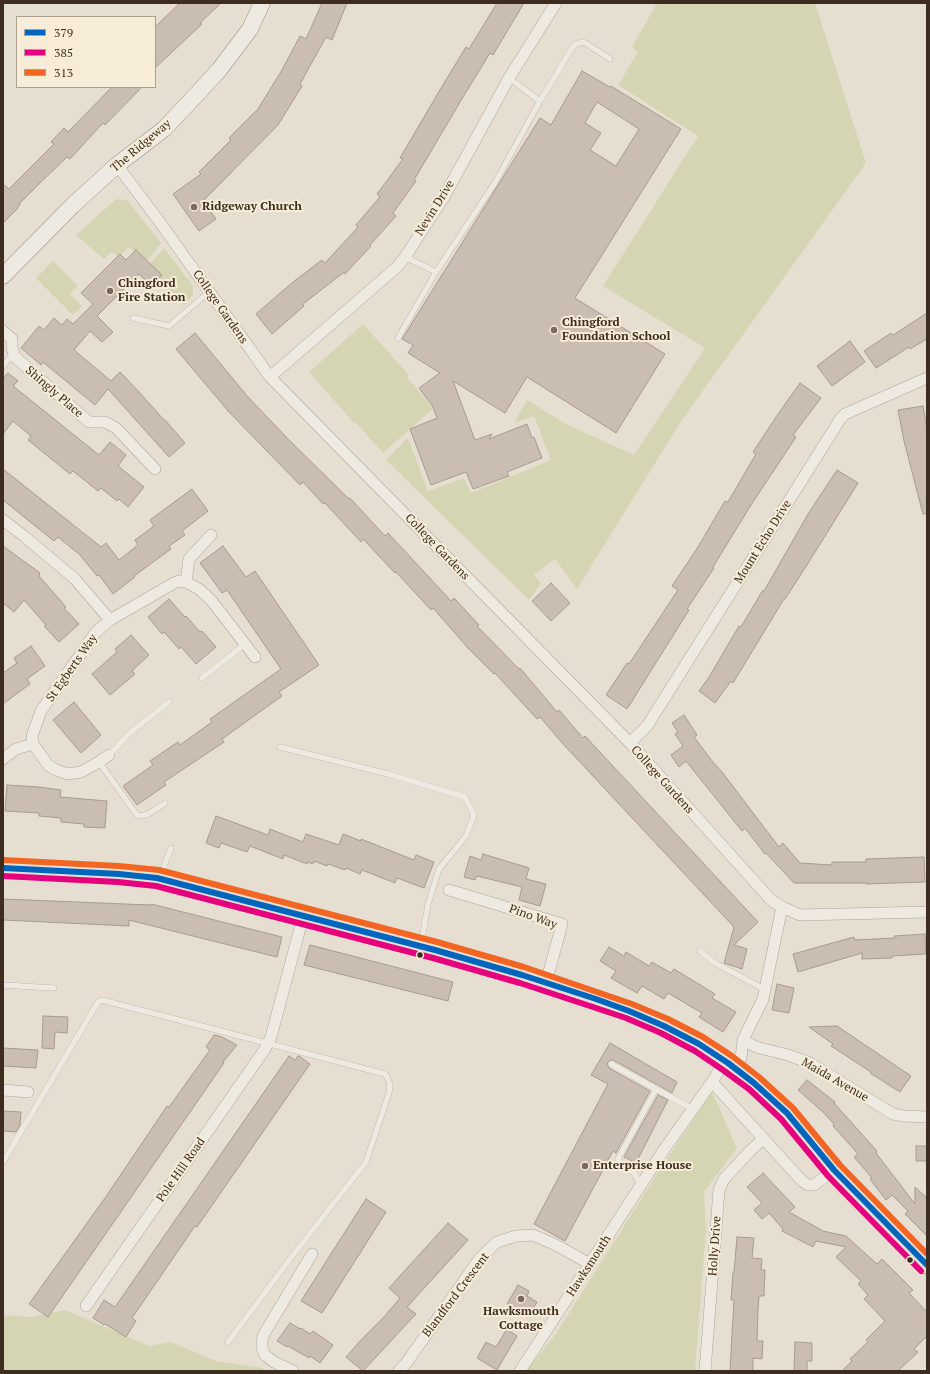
<!DOCTYPE html>
<style>
body{margin:0}
#map{position:relative;width:930px;height:1374px;overflow:hidden;background:#e6dfd1;font-family:"PT Serif",serif}
canvas{display:block}
.frame{position:absolute;inset:0;border:4px solid #3c2d20;pointer-events:none}
.legend{position:absolute;left:16px;top:16px;width:140px;height:72px;box-sizing:border-box;background:#f6ecd8;border:1px solid #aca08e;margin:0;padding:5px 7px;list-style:none;font-size:12px;color:#3c2d20}
.legend li{display:flex;align-items:center;gap:8px;height:20px}
.legend b{width:20px;border:1px solid #aca08e}
</style>
<div id="map">
<canvas width="930" height="1374"></canvas>
<div class="frame"></div>
<ul class="legend">
<li><b style="height:5px;background:#0065bd"></b>379</li>
<li><b style="height:5px;background:#e5007d"></b>385</li>
<li><b style="height:5px;background:#f26522"></b>313</li>
</ul>
</div>
<script>
const context = document.querySelector('canvas').getContext('2d');
context.lineJoin = 'round';
function paint(path, color) { context.fillStyle = color; context.fill(path, 'evenodd'); }
const toPath = rows => new Path2D(rows.map(r => 'M' + r).join(''));
function trace(path, color, width, dash) { context.strokeStyle = color; context.lineWidth = width; context.lineCap = dash ? 'butt' : 'round'; context.setLineDash(dash || []); context.stroke(path); }
function drawText(font, color, halo, rows, align = 'center') {
  context.font = font + ' "PT Serif",serif'; context.lineWidth = 4; context.setLineDash([]); context.textBaseline = 'middle'; context.strokeStyle = halo; context.fillStyle = color; for (const [text, x, y, turn = 0] of rows) {
    context.save(); context.translate(x, y); context.rotate((+turn || 0) * Math.PI / 180); context.textAlign = isNaN(turn) ? turn : align; if (halo) context.strokeText(text, 0, 0); context.fillText(text, 0, 0); context.restore();
  }
}
paint(toPath([
 [657,3,815,3,866,163,682,420,577,589,555,559,534,575,541,583,529,600,386,460,408,438,428,491,464,478,471,493,551,460,534,416,514,423,527,400,566,424,634,455,705,348,603,286,698,136,618,85,638,52,632,47],
 [119,199,128,201,161,243,145,263,129,247,118,257,112,252,104,259,76,235,115,200],
 [164,248,193,286,193,295,184,306,148,266],
 [53,261,78,286,70,294,82,306,73,315,36,278],
 [363,324,409,375,407,378,434,408,383,453,356,423,355,424,309,372],
 [712,1092,737,1148,704,1192,706,1230,695,1371,526,1371,556,1334,658,1172],
 [65,1310,149,1346,171,1342,216,1361,262,1368,268,1371,3,1371,3,1315,33,1317]
]), '#d6d5b3');
const building = toPath([
 [180,3,221,3,200,23,202,24,155,68,155,27,180,3],
 [322,3,347,3,332,40,326,37,300,84,302,86,278,125,203,201,216,219,199,231,173,194,201,174,199,172,231,140,229,138,258,109,282,70,300,36,306,39,322,3],
 [497,3,524,3,493,55,490,53,463,97,414,180,416,181,393,213,396,216,370,245,371,246,345,274,343,273,303,304,304,306,272,334,256,314,293,282,322,260,325,263,358,227,356,225,380,197,377,194,403,159,400,158,444,83,466,47,469,49,497,3],
 [582,71,610,87,611,86,681,129,575,298,665,354,616,433,527,377,505,413,453,381,475,440,492,434,489,439,527,424,532,438,534,437,542,458,507,472,509,476,473,489,466,472,431,485,410,429,437,418,432,405,419,388,440,373,408,353,413,345,402,339,540,118,551,125,582,71],
 [597,102,639,129,616,166,590,150,601,133,585,123,597,102],
 [112,87,142,87,105,125,103,123,70,159,67,157,41,182,19,204,20,204,17,209,3,223,3,184,9,189,54,144,51,142,64,128,68,132,112,87],
 [136,250,162,275,151,286,139,274,97,316,113,332,102,342,90,331,74,350,111,381,120,372,140,393,164,420,165,420,185,443,169,457,108,389,95,405,43,362,41,365,21,348,39,326,44,330,54,318,62,325,67,319,73,324,93,304,81,293,120,254,126,260,136,250],
 [927,313,927,339,910,349,909,347,876,368,864,351,891,333,893,335,927,313],
 [195,333,248,397,290,441,349,499,350,498,385,536,388,533,451,601,454,598,479,625,477,626,519,669,520,668,557,712,559,710,583,738,585,736,758,922,734,945,747,949,742,969,724,963,734,927,564,745,540,717,537,719,495,673,494,674,468,648,433,608,431,610,396,572,395,573,363,539,361,542,325,503,323,504,303,482,300,485,229,412,176,349,195,333],
 [850,341,865,362,832,386,817,366,850,341],
 [8,373,18,381,13,386,99,455,110,442,126,455,118,466,144,487,128,507,119,499,117,501,101,488,98,491,73,471,70,474,28,440,31,436,13,421,3,434,3,378,8,373],
 [800,383,821,398,793,435,796,437,751,505,713,567,714,568,687,609,689,610,627,709,606,695,627,663,629,664,678,590,672,586,698,547,725,501,728,502,756,454,753,452,778,414,800,383],
 [923,406,927,429,927,514,923,514,904,441,898,410,923,406],
 [3,469,101,547,106,543,119,560,138,545,135,540,154,526,150,520,192,489,208,511,182,531,185,535,169,546,171,549,134,576,135,577,113,594,99,575,97,576,80,555,58,537,54,541,3,500,3,469],
 [837,470,858,483,807,565,785,599,784,599,733,683,731,681,715,703,699,691,709,677,739,626,741,627,763,590,764,591,808,514,837,470],
 [3,546,40,573,39,576,66,607,64,608,79,624,59,642,44,626,46,625,24,600,14,612,3,603,3,546],
 [223,546,246,577,255,571,319,665,279,692,282,696,222,739,224,742,164,782,166,785,137,805,123,786,153,765,150,761,178,742,180,745,212,722,210,719,281,669,227,590,222,593,200,563,223,546],
 [551,583,570,603,551,621,532,601,551,583],
 [169,599,185,617,186,616,200,632,202,631,216,647,196,664,181,647,179,649,164,632,162,634,148,617,169,599],
 [131,635,149,655,132,671,135,674,110,695,92,674,117,652,115,649,131,635],
 [31,646,45,666,27,679,30,684,3,704,3,673,17,663,14,658,31,646],
 [74,702,101,735,81,753,53,720,74,702],
 [684,715,697,735,694,737,712,761,722,772,779,847,783,843,800,863,832,865,832,862,866,862,866,859,924,857,925,882,866,884,866,883,794,883,766,853,765,854,745,828,742,831,686,761,679,767,671,755,683,746,675,734,678,732,672,723,684,715],
 [7,785,39,787,61,790,60,797,107,801,105,828,84,827,84,824,61,822,61,818,39,816,39,813,5,811,7,785],
 [216,816,268,835,270,829,303,842,306,834,339,845,343,834,361,841,361,839,414,860,416,855,434,862,424,888,397,878,395,883,362,870,360,874,346,868,345,870,328,864,327,866,314,861,313,864,308,862,307,864,284,855,283,859,250,846,247,852,221,843,219,848,206,843,216,816],
 [483,854,529,868,526,879,546,884,540,906,519,900,522,887,477,876,475,880,464,877,470,856,481,860,483,854],
 [3,899,150,905,151,904,282,937,277,957,129,920,129,926,3,920,3,899],
 [925,934,926,954,892,956,892,958,862,959,862,953,798,972,793,954,854,937,855,940,895,938,894,936,925,934],
 [310,945,453,982,448,1001,304,965,310,945],
 [609,947,624,956,626,952,649,966,652,962,671,973,674,969,715,994,712,998,736,1012,723,1032,699,1017,702,1013,668,993,664,999,642,986,637,993,611,978,616,971,600,961,609,947],
 [777,984,794,988,789,1013,772,1010,777,984],
 [43,1016,68,1017,67,1033,55,1032,54,1049,42,1048,43,1016],
 [837,1026,911,1076,900,1092,870,1073,871,1072,831,1046,833,1044,809,1027,837,1026],
 [214,1035,222,1037,237,1045,223,1062,224,1063,48,1317,29,1304,105,1198,167,1106,169,1107,210,1050,206,1047,214,1035],
 [610,1043,677,1082,672,1093,613,1060,611,1060,608,1062,607,1064,609,1068,650,1091,616,1153,613,1151,565,1241,534,1224,608,1084,591,1075,610,1043],
 [3,1048,38,1050,36,1068,3,1066,3,1048],
 [289,1056,295,1060,298,1056,299,1056,310,1064,197,1227,195,1226,132,1318,136,1321,126,1337,105,1324,104,1325,93,1318,104,1300,115,1307,289,1056],
 [807,1080,835,1102,834,1103,877,1151,876,1153,915,1204,915,1187,927,1198,927,1236,905,1214,908,1211,892,1195,886,1200,870,1179,872,1178,854,1157,858,1154,833,1126,834,1124,823,1112,798,1090,807,1080],
 [658,1095,668,1100,636,1163,624,1157,658,1095],
 [4,1111,21,1112,20,1125,16,1132,3,1131,4,1111],
 [916,1146,927,1146,927,1161,916,1161,916,1146],
 [763,1173,795,1207,789,1212,823,1231,846,1236,877,1264,882,1259,913,1290,909,1293,927,1312,927,1336,914,1349,918,1352,898,1371,842,1371,852,1361,850,1359,868,1342,866,1340,885,1321,864,1299,868,1295,858,1284,861,1281,836,1257,846,1247,816,1241,813,1247,782,1231,783,1229,769,1213,762,1219,754,1210,762,1203,747,1187,763,1173],
 [366,1199,386,1212,322,1313,301,1301,366,1199],
 [448,1223,468,1240,407,1307,416,1314,363,1371,346,1357,361,1340,384,1317,400,1298,389,1288,448,1223],
 [737,1237,754,1238,752,1258,762,1259,761,1270,765,1270,764,1296,759,1296,758,1310,757,1341,763,1341,762,1359,753,1358,753,1371,730,1371,734,1300,731,1300,732,1287,733,1272,734,1272,737,1237],
 [518,1285,529,1291,527,1296,537,1302,528,1317,507,1304,518,1285],
 [290,1323,300,1329,301,1328,310,1334,313,1331,333,1345,320,1363,310,1356,309,1358,288,1346,287,1347,277,1341,290,1323],
 [507,1329,517,1336,497,1370,477,1358,486,1342,496,1347,507,1329],
 [795,1342,812,1343,812,1361,807,1361,807,1371,794,1371,795,1342]
]);
paint(building, '#cabdb2');
trace(building, '#a79b90', 1);
const service = toPath([
 [509,78,540,101],
 [405,257,436,272],
 [133,318,169,326,209,292],
 [398,338,436,272,496,181,540,101,574,45,579,43,584,42,610,59],
 [3,366,14,353],
 [202,678,245,644],
 [280,747,388,774,465,797,474,815,466,836,439,869,428,904,421,945],
 [109,755,131,732,169,702],
 [99,762,137,815,141,816,148,814,165,803],
 [160,876,171,848],
 [700,951,715,963,764,989],
 [3,985,54,988],
 [611,1064,692,1109],
 [3,1162,98,1002,102,1000,385,1074,388,1079,390,1085,389,1093,366,1162,290,1259,228,1342],
 [641,1185,634,1173,623,1166,618,1159,656,1089]
]);
const minor = toPath([
 [117,165,159,221,270,377,630,743,771,900,782,907,800,915,927,912],
 [3,331,12,339,12,348,15,357,89,422,105,422,116,428,155,469],
 [270,377,397,267,405,257,444,197,509,78,556,3],
 [3,520,24,536,75,579,110,620],
 [186,582,189,559,211,535],
 [630,743,647,726,841,418,845,414,927,378],
 [109,755,99,762,81,772,68,774,56,770,48,765,33,744,32,736,41,711,96,632,110,620,174,583,179,581,186,582,199,589,211,600,255,657],
 [3,759,16,749,33,744],
 [449,890,562,924,546,983],
 [743,1040,756,1047,788,1055,810,1063,893,1114,903,1116,927,1117],
 [728,1063,741,1058,743,1040,763,999,782,907],
 [712,1082,802,1181,808,1185,814,1185,834,1170],
 [3,1090,28,1092],
 [86,1306,265,1049,271,1037,303,917],
 [293,1371,274,1362,265,1355,262,1348,262,1341,264,1334,312,1254],
 [399,1371,407,1362,480,1258,497,1242,516,1236,533,1235,556,1245,590,1264],
 [520,1371,663,1151,712,1082,725,1061],
 [705,1371,719,1190,724,1179,750,1151,763,1139]
]);
const secondary = toPath([
 [3,276,73,205,117,165,164,129,198,93,219,70,250,29,262,3]
]);
const primary = toPath([
 [3,868,119,874,157,878,435,950,522,975,596,999,629,1011,664,1026,699,1044,728,1063,754,1083,787,1113,834,1170,927,1265]
]);
trace(service, '#aca499', 6);
trace(minor, '#aca499', 12);
trace(secondary, '#9b948a', 17);
trace(primary, '#918a80', 19);
trace(service, '#eeeae2', 5.5);
trace(minor, '#eeeae2', 11);
trace(secondary, '#eeeae2', 16);
trace(primary, '#e6e0d4', 18);
trace(toPath([
 [3,868,119,874,157,878,435,950,522,975,596,999,629,1011,664,1026,699,1044,728,1063,754,1083,787,1113,834,1170,927,1265]
]), '#0065bd', 6);
trace(toPath([
 [3,876,118,882,156,886,433,958,520,983,593,1007,626,1018,661,1033,695,1051,723,1070,749,1089,781,1119,828,1176,921,1271]
]), '#e5007d', 6);
trace(toPath([
 [3,860,119,866,159,870,437,942,524,967,632,1004,668,1019,703,1037,732,1056,759,1077,793,1108,840,1165,927,1254]
]), '#f26522', 6);
for (const [x, y, r, color] of [
 [194,207,4,"#786b5e"],
 [110,291,4,"#786b5e"],
 [554,330,4,"#786b5e"],
 [420,955,3.5,"#3c2d20"],
 [585,1166,4,"#786b5e"],
 [910,1260,3.5,"#3c2d20"],
 [521,1299,4,"#786b5e"]
]) { const dot = new Path2D(); dot.arc(x, y, r, 0, 2 * Math.PI); context.fillStyle = color; context.fill(dot); trace(dot, '#f6ecd8', 1.5); }
drawText('12px', '#3c2d20', '#f6ecd8', [
 ["The Ridgeway",141,146,-40],
 ["Nevin Drive",435,208,-58],
 ["College Gardens",220,307,55],
 ["Shingly Place",54,392,41],
 ["Mount Echo Drive",763,542,-58],
 ["College Gardens",437,547,46],
 ["St Egberts Way",72,668,-55],
 ["College Gardens",662,780,48],
 ["Pino Way",533,917,20],
 ["Maida Avenue",835,1080,30],
 ["Pole Hill Road",181,1170,-55],
 ["Holly Drive",715,1246,-86],
 ["Hawksmouth",589,1266,-57],
 ["Blandford Crescent",456,1295,-53]
]);
drawText('bold 12px', '#3c2d20', '#f6ecd8', [
 ["Ridgeway Church",202,207],
 ["Chingford",118,284],
 ["Fire Station",118,298],
 ["Chingford",562,323],
 ["Foundation School",562,337],
 ["Enterprise House",593,1166],
 ["Hawksmouth",521,1312,"center"],
 ["Cottage",521,1326,"center"]
], 'left');
</script>
